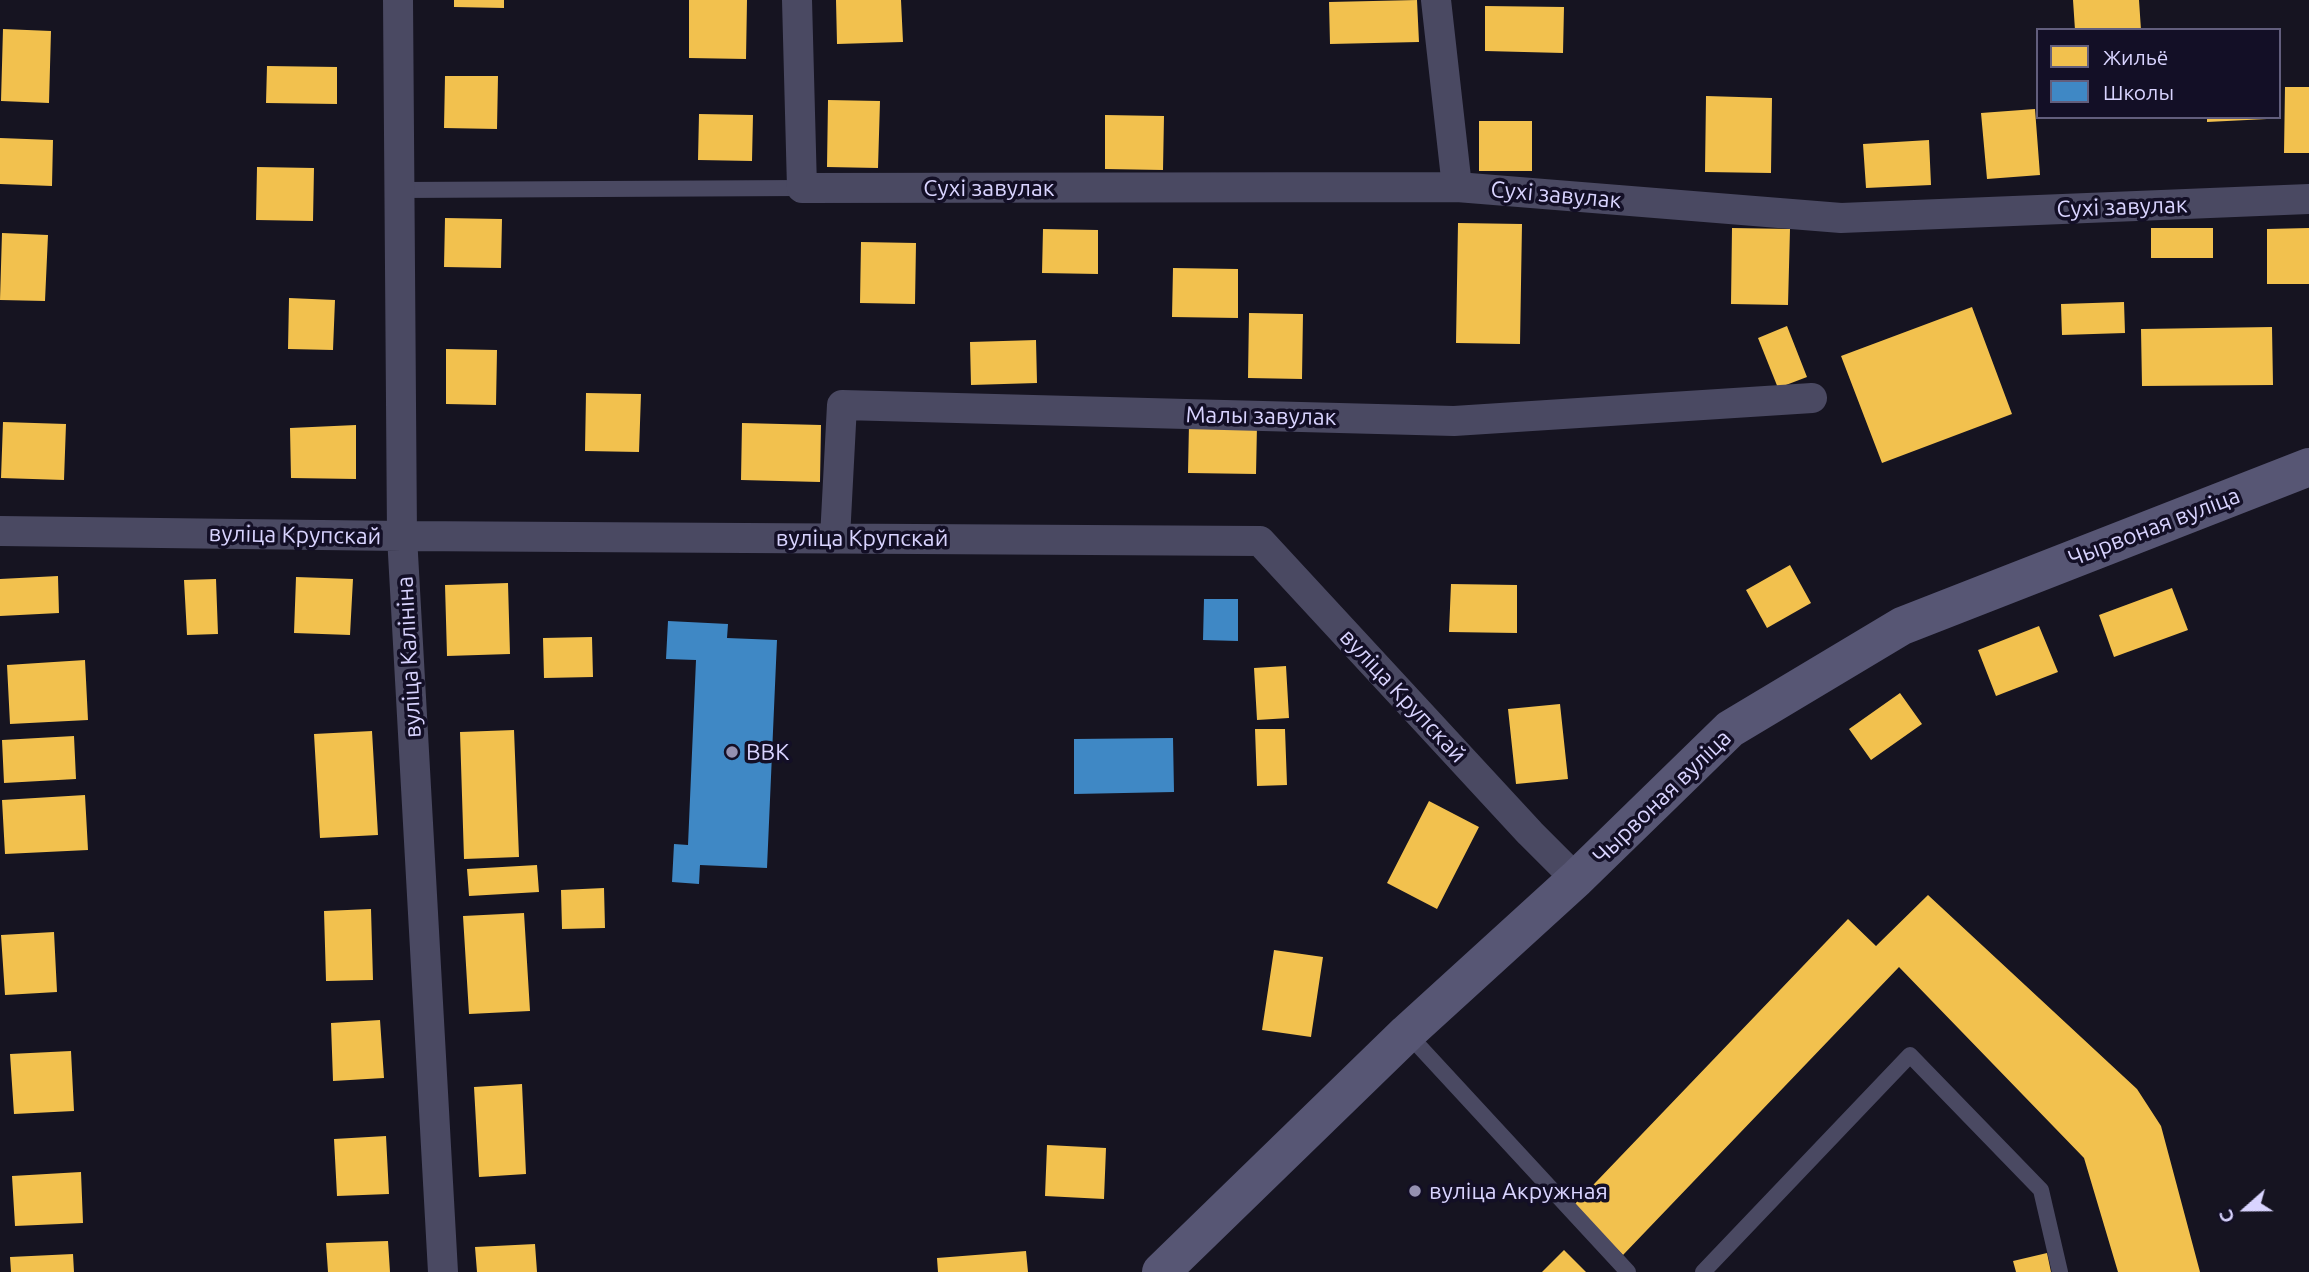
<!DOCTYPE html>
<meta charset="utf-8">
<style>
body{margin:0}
#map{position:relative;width:2309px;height:1272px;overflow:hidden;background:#161421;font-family:Ubuntu,sans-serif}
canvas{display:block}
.legend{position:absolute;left:2036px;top:28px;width:245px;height:91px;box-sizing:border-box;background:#130f26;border:2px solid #625e7d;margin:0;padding:9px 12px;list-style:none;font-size:21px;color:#d9d4ff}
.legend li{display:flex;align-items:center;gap:14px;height:35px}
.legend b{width:35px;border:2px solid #625e7d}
.north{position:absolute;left:2211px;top:1174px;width:70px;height:70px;-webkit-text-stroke:5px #130f26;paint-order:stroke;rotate:249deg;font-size:19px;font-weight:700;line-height:28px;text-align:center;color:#d9d4ff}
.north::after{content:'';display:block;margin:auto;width:24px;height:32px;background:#d9d4ff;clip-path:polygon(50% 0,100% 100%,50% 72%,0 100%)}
</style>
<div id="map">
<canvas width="2309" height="1272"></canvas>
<ul class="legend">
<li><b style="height:19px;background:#f2c14e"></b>Жильё</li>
<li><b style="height:19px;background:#3f88c5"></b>Школы</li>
</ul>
<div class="north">С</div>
</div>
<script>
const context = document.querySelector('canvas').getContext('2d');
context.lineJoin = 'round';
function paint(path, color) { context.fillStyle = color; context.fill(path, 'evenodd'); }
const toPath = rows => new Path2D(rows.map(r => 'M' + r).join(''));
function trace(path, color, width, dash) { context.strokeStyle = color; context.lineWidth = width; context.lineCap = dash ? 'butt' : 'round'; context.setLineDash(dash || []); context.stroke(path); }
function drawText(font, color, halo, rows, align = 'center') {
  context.font = font + ' Ubuntu,sans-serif'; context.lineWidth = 7; context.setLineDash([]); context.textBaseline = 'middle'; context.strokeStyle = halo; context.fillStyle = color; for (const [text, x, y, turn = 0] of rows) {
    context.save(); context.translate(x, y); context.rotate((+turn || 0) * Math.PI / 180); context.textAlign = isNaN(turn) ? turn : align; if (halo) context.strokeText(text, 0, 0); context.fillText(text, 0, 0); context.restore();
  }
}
paint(toPath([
 [454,0,504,0,504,8,454,7],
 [689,0,747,0,746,59,689,58],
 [836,0,901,0,903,42,837,44],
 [1417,0,1419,42,1330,44,1329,2],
 [2073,0,2139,0,2141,30,2075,30],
 [1485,6,1564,7,1563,53,1485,51],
 [3,29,51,31,49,103,1,101],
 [267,66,337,67,337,104,266,103],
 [445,76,498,76,497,129,444,128],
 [2285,87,2309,87,2309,153,2284,153],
 [1706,96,1772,98,1771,173,1705,172],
 [828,100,880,101,878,168,827,167],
 [2035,109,2040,175,1987,179,1981,113],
 [699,114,753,115,752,161,698,160],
 [1105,115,1164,116,1163,170,1105,169],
 [2207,117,2267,117,2267,119,2207,122],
 [1479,121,1532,121,1532,171,1479,171],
 [0,138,53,140,52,186,0,184],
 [1929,140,1931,185,1866,188,1863,144],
 [257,167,314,168,313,221,256,220],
 [445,218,502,219,501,268,444,267],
 [1458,223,1522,224,1520,344,1456,343],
 [1732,228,1790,229,1788,305,1731,304],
 [2151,228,2213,228,2213,258,2151,258],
 [2309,228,2309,284,2267,284,2267,229],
 [1043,229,1098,230,1098,274,1042,273],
 [2,233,48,235,45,301,0,300],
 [861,242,916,243,915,304,860,303],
 [1173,268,1238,269,1238,318,1172,317],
 [289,298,335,300,333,350,288,349],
 [2124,302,2125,333,2062,335,2061,304],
 [1972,307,2012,414,1882,463,1841,356],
 [1249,313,1303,314,1302,379,1248,378],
 [1787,326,1807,377,1778,388,1758,338],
 [2272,327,2273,385,2142,386,2141,329],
 [1036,340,1037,383,971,385,970,342],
 [446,349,497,350,496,405,446,404],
 [586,393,641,394,639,452,585,451],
 [3,422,66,424,64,480,1,478],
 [742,423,821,425,820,482,741,480],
 [1189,424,1257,425,1256,474,1188,473],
 [356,425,356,479,291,478,290,428],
 [1790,565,1811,603,1767,628,1746,590],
 [58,576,59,613,0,616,0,579],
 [296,577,353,579,350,635,294,633],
 [216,579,218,634,187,635,184,580],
 [508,583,510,654,447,656,445,585],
 [1451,584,1517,585,1517,633,1449,632],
 [2172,588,2188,630,2114,657,2099,615],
 [2039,626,2058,672,1996,696,1978,650],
 [592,637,593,677,544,678,543,638],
 [85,660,88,720,10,724,7,665],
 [1286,666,1289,718,1257,720,1254,668],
 [1900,693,1922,724,1871,760,1849,729],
 [1560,704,1568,779,1516,784,1508,709],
 [1255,729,1285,729,1287,785,1257,786],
 [514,730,519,857,464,859,460,732],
 [372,731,378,835,320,838,314,734],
 [74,736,76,779,4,783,2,740],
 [85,795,88,850,5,854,2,800],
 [1429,801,1479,827,1437,909,1387,883],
 [537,865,539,892,469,896,467,869],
 [604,888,605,928,562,929,561,890],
 [1928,895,2137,1089,2161,1126,2200,1272,2118,1272,2084,1158,1899,967,1623,1255,1573,1206,1848,919,1876,946],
 [371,909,373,980,326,981,324,911],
 [524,913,530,1011,469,1014,463,916],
 [54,932,57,992,5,995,1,935],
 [1274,950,1323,957,1311,1037,1262,1030],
 [380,1020,384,1078,333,1081,331,1023],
 [71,1051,74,1111,14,1114,10,1054],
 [522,1084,526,1174,479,1177,474,1087],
 [386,1136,389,1194,337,1196,334,1139],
 [1047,1145,1106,1148,1104,1199,1045,1196],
 [81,1172,83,1223,15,1226,12,1176],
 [388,1241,390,1272,328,1272,326,1243],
 [535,1244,537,1272,477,1272,475,1247],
 [1564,1250,1586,1272,1542,1272],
 [1026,1251,1028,1272,938,1272,937,1258],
 [2047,1253,2051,1272,2016,1272,2013,1261],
 [73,1254,74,1272,11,1272,10,1257]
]), '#f2c14e');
paint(toPath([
 [1204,599,1238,599,1238,641,1203,640],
 [668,621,728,624,727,638,777,640,767,868,700,865,699,884,672,882,674,844,688,845,696,660,666,659],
 [1173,738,1174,792,1074,794,1074,739]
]), '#3f88c5');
trace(toPath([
 [400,190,802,188],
 [1407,1033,1628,1272],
 [1703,1272,1910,1055,2041,1190,2060,1272]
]), '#4a4962', 16);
trace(toPath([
 [398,0,402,536,443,1272],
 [797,0,802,188,1457,187,1841,218,2309,199],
 [1436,0,1457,187],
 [0,531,402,536,1260,541,1530,833,1576,879],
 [835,538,842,405,1454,421,1812,398]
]), '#4a4962', 30);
trace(toPath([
 [1161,1272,1407,1033,1576,879,1730,729,1902,626,2309,467]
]), '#575674', 38);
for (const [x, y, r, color] of [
 [732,752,7,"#9591b1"],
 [1415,1191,7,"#9591b1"]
]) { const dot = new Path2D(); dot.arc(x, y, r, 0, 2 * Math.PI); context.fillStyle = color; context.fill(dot); trace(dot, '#130f26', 2.5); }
drawText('23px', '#d9d4ff', '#130f26', [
 ["Сухі завулак",989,188],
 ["Сухі завулак",1556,195,5],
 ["Сухі завулак",2122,207,-2],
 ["Малы завулак",1261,416,1],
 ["Чырвоная вуліца",2154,527,-21],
 ["вуліца Крупскай",295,535,1],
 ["вуліца Крупскай",862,538],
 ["вуліца Калініна",409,657,-93],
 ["вуліца Крупскай",1403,696,47],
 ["Чырвоная вуліца",1662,797,-44]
]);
drawText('23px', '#d9d4ff', '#130f26', [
 ["ВВК",746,752],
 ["вуліца Акружная",1429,1191]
], 'left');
</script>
